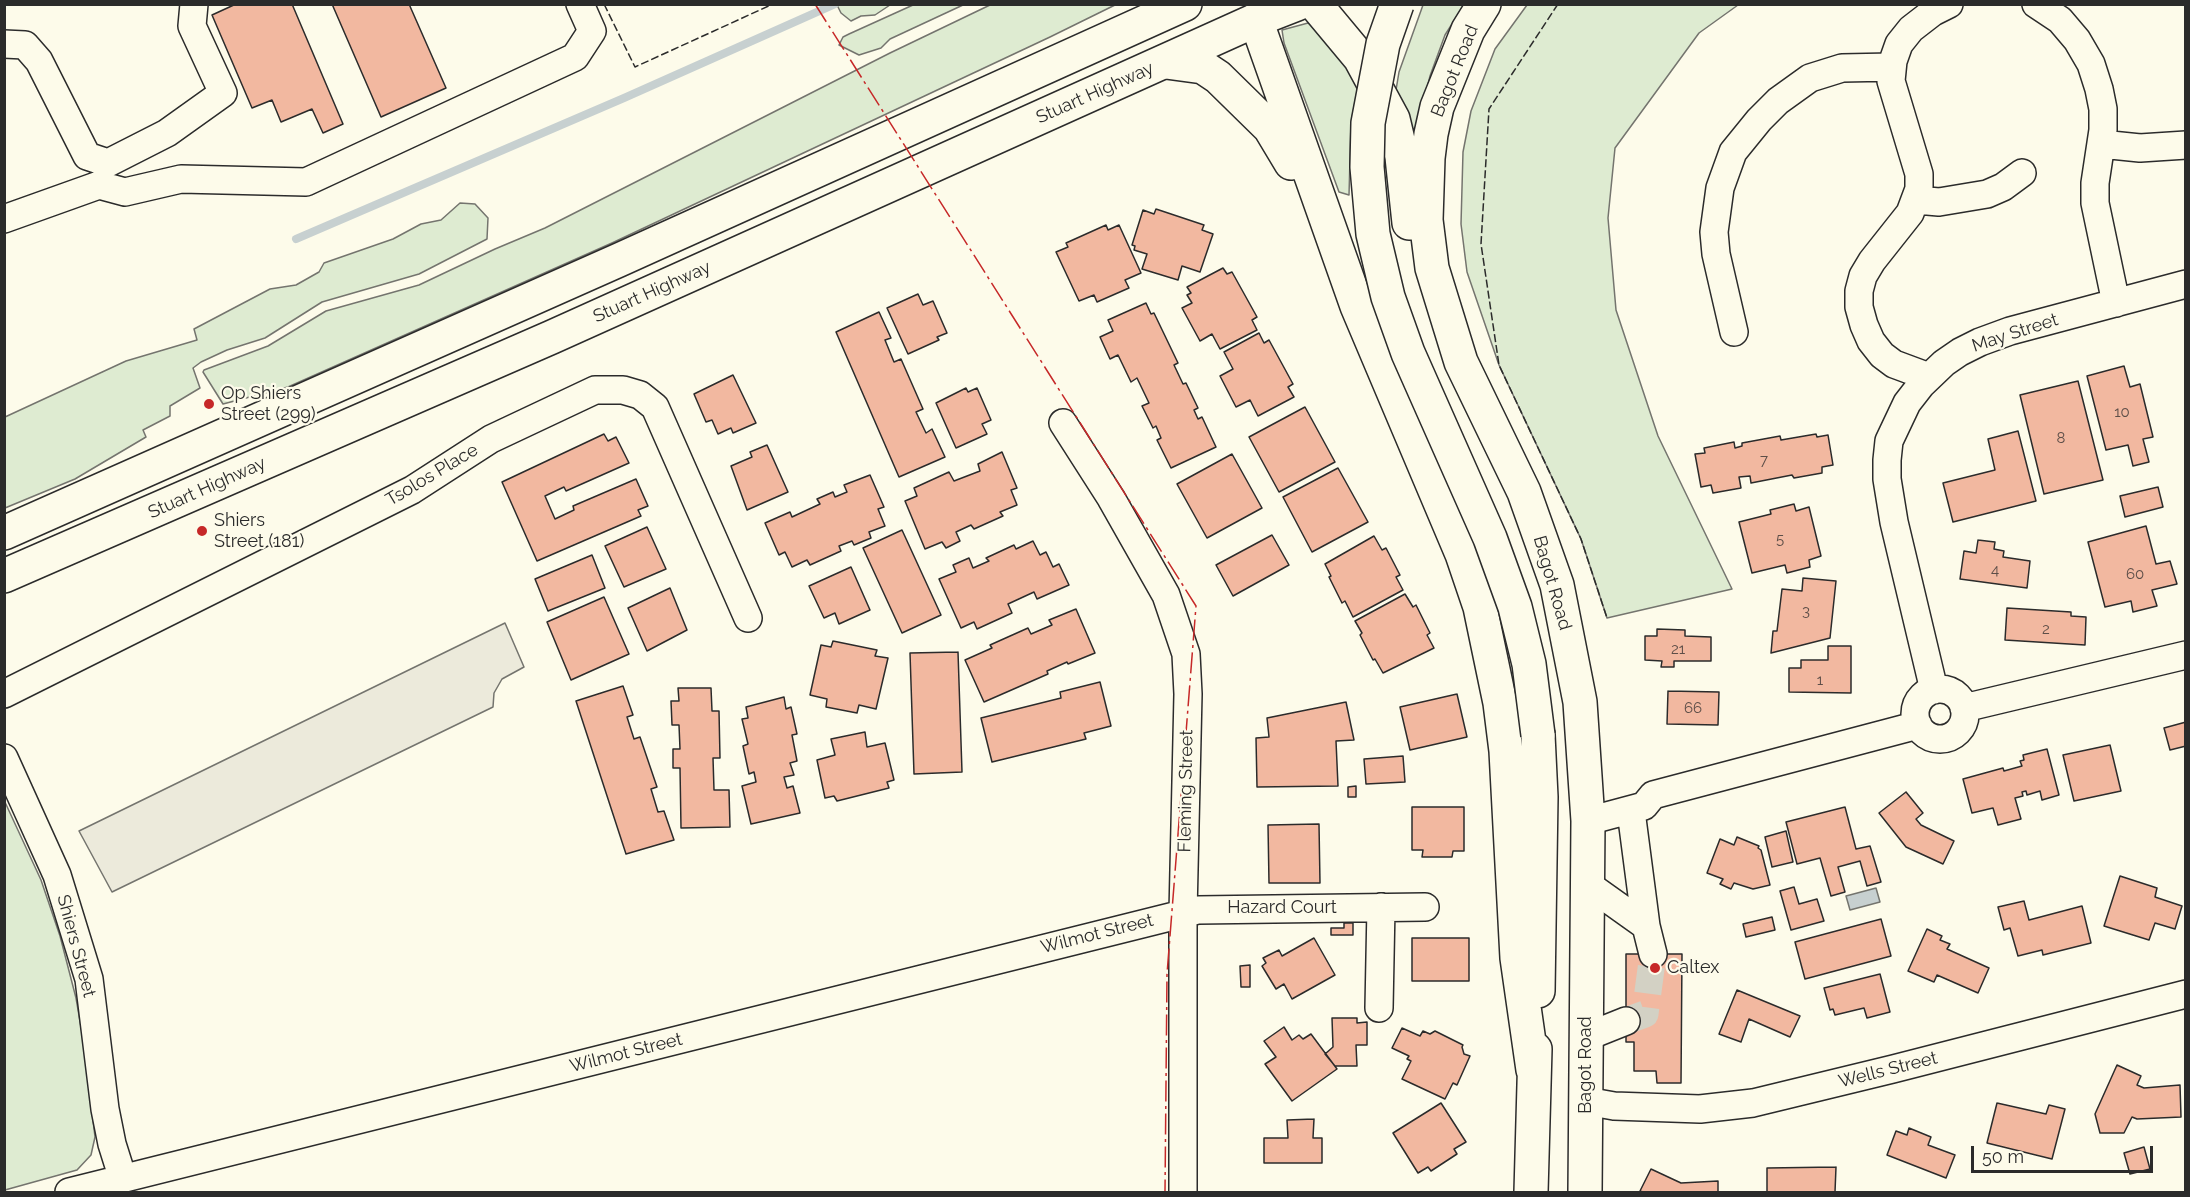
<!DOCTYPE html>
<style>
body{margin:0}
#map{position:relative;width:2190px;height:1197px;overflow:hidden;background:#fdfbea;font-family:Raleway,sans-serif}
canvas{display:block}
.frame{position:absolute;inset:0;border:6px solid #2b2b2b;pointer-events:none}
.scale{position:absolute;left:1971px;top:1146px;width:182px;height:27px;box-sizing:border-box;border:3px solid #2b2b2b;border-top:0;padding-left:8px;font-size:18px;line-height:21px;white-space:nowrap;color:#2b2b2b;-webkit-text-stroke:4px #fdfbea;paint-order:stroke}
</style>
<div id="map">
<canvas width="2190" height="1197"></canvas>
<div class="frame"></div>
<div class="scale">50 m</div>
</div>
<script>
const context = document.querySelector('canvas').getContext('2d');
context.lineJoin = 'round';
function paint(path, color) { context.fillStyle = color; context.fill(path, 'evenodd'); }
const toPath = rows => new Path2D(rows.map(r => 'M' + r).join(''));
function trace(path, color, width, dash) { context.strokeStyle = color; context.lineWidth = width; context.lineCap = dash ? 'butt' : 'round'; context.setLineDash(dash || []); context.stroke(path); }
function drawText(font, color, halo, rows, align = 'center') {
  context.font = font + ' Raleway,sans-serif'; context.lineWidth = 4.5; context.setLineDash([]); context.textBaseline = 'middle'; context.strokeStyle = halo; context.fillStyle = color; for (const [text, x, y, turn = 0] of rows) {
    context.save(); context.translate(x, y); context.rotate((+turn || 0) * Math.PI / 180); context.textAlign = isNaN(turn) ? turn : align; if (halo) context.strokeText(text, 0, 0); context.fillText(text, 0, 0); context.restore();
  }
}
const green = toPath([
 [837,5,890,5,875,15,861,16,851,21,841,13,837,5],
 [913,5,963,5,890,39,881,48,859,55,839,45,843,37,849,34,913,5],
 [990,5,1115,5,1050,37,612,243,288,387,223,404,203,372,204,370,268,346,326,311,419,285,495,249,545,228,890,53,990,5],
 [1423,5,1464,5,1445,35,1430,76,1412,153,1395,96,1399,72,1423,5],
 [1527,5,1738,5,1699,33,1615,148,1608,218,1616,310,1658,436,1732,589,1607,618,1581,539,1499,365,1467,272,1461,224,1463,152,1471,111,1495,49,1527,5],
 [1308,23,1333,43,1359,81,1351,123,1349,195,1339,192,1284,43,1282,30,1308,23],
 [460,203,475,204,488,218,487,239,419,274,322,302,265,338,227,350,201,362,193,368,200,388,170,406,170,416,143,430,146,437,75,479,5,508,5,417,126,361,197,340,194,329,270,289,296,285,319,272,324,263,393,239,421,224,441,220,460,203],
 [4,800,41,880,60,936,76,998,84,1044,95,1137,91,1155,77,1170,5,1190,4,800]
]);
paint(green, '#deebd1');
trace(green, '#74746e', 1.5);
const parking = toPath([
 [505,623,524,667,502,679,494,693,493,707,112,892,79,831,505,623]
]);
paint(parking, '#eceadb');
trace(parking, '#74746e', 1.5);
const water = toPath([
 [1876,888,1880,902,1850,910,1846,896,1876,888]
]);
paint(water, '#c7d0d0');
trace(water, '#74746e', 1.5);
trace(toPath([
 [296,239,624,98,835,4]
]), '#c7d0d0', 8);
const building = toPath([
 [236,4,292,4,343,124,323,133,312,109,281,122,272,100,252,108,212,15,236,4],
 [332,4,409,4,446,88,381,117,332,4],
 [1156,209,1204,225,1202,230,1213,234,1200,272,1182,266,1178,280,1142,269,1147,254,1134,250,1135,246,1132,245,1143,210,1154,214,1156,209],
 [1106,225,1108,230,1119,225,1141,273,1125,280,1129,288,1097,302,1094,295,1079,301,1056,252,1068,247,1066,243,1106,225],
 [1223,268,1227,274,1232,272,1257,317,1252,320,1257,330,1220,349,1212,334,1200,341,1182,308,1192,303,1187,295,1191,293,1187,287,1223,268],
 [918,294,923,305,933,301,947,333,937,337,939,340,908,354,887,308,918,294],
 [1146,303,1151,314,1154,313,1178,363,1174,365,1183,384,1186,383,1198,408,1194,410,1198,419,1202,417,1216,447,1171,468,1157,440,1161,438,1156,426,1153,428,1142,406,1149,403,1137,378,1131,382,1118,355,1110,359,1100,337,1113,331,1108,320,1146,303],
 [879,312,891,338,885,340,894,362,901,359,923,409,916,412,926,433,932,429,945,457,899,477,836,332,879,312],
 [1259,333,1264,343,1269,340,1293,384,1288,387,1294,397,1258,416,1250,400,1236,407,1220,376,1233,369,1224,352,1259,333],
 [2124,366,2130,387,2140,384,2153,437,2143,439,2149,462,2133,466,2128,445,2106,450,2087,376,2124,366],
 [733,375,756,423,733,433,731,428,718,434,712,420,706,422,694,394,733,375],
 [2078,381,2103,480,2044,494,2020,395,2078,381],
 [966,388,968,392,977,388,991,420,982,424,987,434,956,448,936,403,966,388],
 [1305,407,1335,462,1279,492,1249,437,1305,407],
 [2018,431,2036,501,1953,522,1943,483,1995,470,1988,439,2018,431],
 [604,434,608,441,616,437,629,463,566,491,564,487,545,496,555,519,574,510,573,506,636,479,648,506,638,510,641,516,537,561,502,482,604,434],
 [1816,434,1817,437,1828,435,1833,465,1822,467,1822,473,1794,478,1792,475,1751,483,1750,476,1739,477,1741,488,1713,493,1711,485,1701,487,1695,454,1705,453,1704,448,1734,442,1735,448,1742,446,1742,443,1780,436,1781,440,1816,434],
 [767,445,788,492,747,510,731,466,752,457,750,452,767,445],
 [1002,452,1017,488,1011,490,1017,505,1000,512,1003,516,974,529,971,525,956,532,960,541,946,548,942,542,925,549,905,501,917,496,914,488,949,472,954,481,980,471,978,464,1002,452],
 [1232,454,1262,508,1207,538,1177,484,1232,454],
 [1338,468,1368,522,1312,552,1283,497,1338,468],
 [870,475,884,507,878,509,885,526,869,532,871,538,854,545,852,541,839,546,841,551,810,565,807,560,792,567,785,552,779,555,765,523,790,512,792,517,820,504,817,499,833,492,835,497,847,492,844,485,870,475],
 [2158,487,2163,507,2125,517,2120,496,2158,487],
 [1794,504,1796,511,1809,507,1821,556,1809,560,1810,567,1787,573,1785,565,1752,573,1739,522,1771,514,1770,510,1794,504],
 [2146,526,2156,564,2170,561,2177,584,2152,590,2157,606,2133,612,2131,601,2105,607,2088,542,2146,526],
 [647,527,666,569,624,587,605,546,647,527],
 [902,530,941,615,902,633,863,548,902,530],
 [1272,535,1289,565,1233,596,1216,565,1272,535],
 [1374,536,1382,550,1386,548,1400,575,1396,577,1403,590,1353,617,1345,601,1342,603,1329,577,1331,576,1325,564,1374,536],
 [1978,540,1995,542,1994,549,2004,551,2003,557,2030,561,2027,588,1960,579,1964,551,1976,553,1978,540],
 [1033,541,1040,555,1046,552,1053,567,1059,564,1069,585,1037,599,1034,592,1008,604,1012,613,977,629,974,622,961,628,939,579,956,572,953,565,969,558,973,568,989,561,986,558,1014,545,1016,549,1033,541],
 [592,555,605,588,548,611,535,579,592,555],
 [851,567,870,610,839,624,835,613,824,618,809,586,851,567],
 [1803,578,1836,581,1830,638,1771,653,1773,631,1777,631,1782,589,1802,591,1803,578],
 [670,588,687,630,647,651,628,608,670,588],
 [1405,594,1413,607,1416,605,1430,633,1427,635,1434,648,1383,673,1375,659,1373,660,1360,635,1362,633,1355,621,1405,594],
 [604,597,629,654,571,680,547,622,604,597],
 [2007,608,2071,612,2071,616,2086,617,2085,645,2005,640,2007,608],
 [1076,609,1095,653,1068,664,1067,662,1047,671,1048,674,984,702,965,660,992,648,990,645,1028,628,1031,634,1052,625,1049,620,1076,609],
 [1657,629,1685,630,1685,636,1711,637,1711,661,1674,661,1674,667,1661,667,1662,661,1645,660,1645,636,1657,636,1657,629],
 [833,641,877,650,875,656,888,658,876,709,859,705,857,713,826,707,827,699,810,695,821,645,831,647,833,641],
 [1828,646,1851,646,1851,693,1789,692,1789,668,1801,668,1801,660,1828,660,1828,646],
 [958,652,962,772,914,774,910,653,958,652],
 [1100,682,1111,726,1084,733,1086,739,992,762,981,718,1061,698,1060,692,1100,682],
 [623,686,633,715,627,717,634,739,640,737,657,787,651,789,658,812,664,811,674,840,626,854,576,701,623,686],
 [678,688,711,688,712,711,719,711,720,758,713,758,714,790,729,790,730,827,681,828,680,768,673,768,673,749,680,749,679,725,672,725,671,701,679,701,678,688],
 [1668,691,1719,692,1718,725,1667,724,1668,691],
 [1457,694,1467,737,1410,750,1400,707,1457,694],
 [784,697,786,709,791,707,797,734,792,735,797,761,790,763,794,775,784,777,787,788,793,786,800,813,751,824,742,786,756,782,754,772,749,774,743,746,748,744,742,719,748,718,746,707,784,697],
 [1346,702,1354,740,1336,741,1338,786,1257,787,1256,738,1269,737,1267,718,1346,702],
 [2186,722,2186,746,2170,750,2164,728,2186,722],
 [865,732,867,747,885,743,894,780,887,782,889,788,837,801,834,796,825,798,817,760,835,755,831,739,865,732],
 [2110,745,2121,791,2074,801,2063,755,2110,745],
 [2047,749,2059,795,2042,800,2040,791,2027,795,2026,791,2022,792,2023,796,2015,798,2021,819,1998,825,1993,808,1972,813,1963,779,2003,768,2004,771,2022,766,2020,761,2024,760,2023,755,2047,749],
 [1403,756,1405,782,1366,784,1364,759,1403,756],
 [1356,786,1356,797,1348,797,1348,787,1356,786],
 [1906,792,1923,813,1916,819,1921,825,1954,841,1943,864,1906,847,1879,813,1906,792],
 [1412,807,1464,807,1464,851,1453,851,1452,857,1422,857,1423,850,1412,850,1412,807],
 [1845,807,1856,849,1870,846,1881,882,1867,886,1860,861,1838,867,1845,892,1831,896,1820,858,1797,864,1786,822,1845,807],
 [1319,824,1320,883,1269,883,1268,825,1319,824],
 [1786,831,1793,862,1772,867,1765,837,1786,831],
 [1737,837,1759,846,1758,848,1761,850,1770,885,1753,889,1734,883,1731,889,1720,884,1723,879,1707,873,1720,839,1734,845,1737,837],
 [2120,876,2157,888,2155,897,2182,906,2175,929,2155,923,2149,940,2104,926,2120,876],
 [1794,887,1799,904,1817,899,1824,921,1791,930,1780,891,1794,887],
 [2024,901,2029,920,2082,906,2091,943,2043,955,2042,950,2018,956,2010,928,2004,930,1998,907,2024,901],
 [1772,917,1775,930,1746,937,1743,924,1772,917],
 [1881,919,1891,956,1805,979,1795,942,1881,919],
 [1344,923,1353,923,1353,935,1331,935,1331,928,1344,928,1344,923],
 [1927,929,1942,936,1940,940,1950,944,1947,949,1989,968,1978,993,1937,975,1934,982,1908,971,1927,929],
 [1314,938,1335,975,1292,999,1284,984,1276,989,1262,966,1266,963,1263,958,1279,950,1282,956,1314,938],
 [1412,938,1469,938,1469,981,1412,981,1412,938],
 [1626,954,1682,954,1681,1083,1657,1083,1656,1071,1634,1071,1634,1042,1626,1042,1626,954],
 [1250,965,1250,987,1241,987,1240,966,1250,965],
 [1880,974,1890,1012,1867,1018,1864,1008,1835,1015,1833,1009,1830,1010,1824,988,1880,974],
 [1737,990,1800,1016,1790,1037,1749,1019,1741,1042,1719,1034,1737,990],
 [1332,1018,1357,1018,1357,1023,1367,1022,1367,1045,1356,1045,1357,1066,1335,1066,1325,1054,1333,1047,1332,1018],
 [1284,1027,1292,1040,1299,1035,1303,1039,1311,1034,1337,1069,1292,1101,1265,1064,1276,1057,1264,1041,1284,1027],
 [1402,1028,1420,1036,1423,1031,1430,1034,1435,1031,1463,1045,1462,1047,1464,1054,1470,1056,1457,1085,1453,1083,1445,1099,1402,1079,1411,1061,1407,1059,1409,1056,1392,1048,1402,1028],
 [2117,1065,2141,1076,2137,1085,2144,1088,2180,1085,2181,1117,2137,1119,2132,1117,2124,1133,2100,1133,2095,1114,2117,1065],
 [1441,1103,1466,1142,1454,1149,1457,1154,1431,1171,1428,1167,1418,1173,1393,1133,1441,1103],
 [1997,1103,2046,1114,2049,1105,2065,1109,2052,1159,1987,1143,1997,1103],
 [1314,1119,1313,1138,1322,1138,1322,1163,1264,1163,1264,1138,1288,1138,1287,1120,1314,1119],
 [1909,1128,1931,1137,1928,1145,1955,1155,1946,1178,1887,1155,1896,1131,1907,1135,1909,1128],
 [2144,1147,2150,1169,2130,1174,2124,1153,2144,1147],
 [1836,1167,1835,1192,1767,1192,1767,1168,1836,1167],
 [1651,1169,1681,1183,1718,1181,1718,1192,1643,1192,1640,1191,1651,1169]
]);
paint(building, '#f2b8a0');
trace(building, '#2b2b2b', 1.5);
trace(toPath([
 [1626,1021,1645,1014,1653,954]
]), '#d3d1c4', 27, [27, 14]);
const minor = toPath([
 [2036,4,2060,20,2077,40,2091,64,2099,89,2103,109,2103,130,2095,183,2095,203,2116,303],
 [4,44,25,45,39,61,87,156,108,163,167,133,223,93,192,26,194,4],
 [2101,144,2140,148,2186,145],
 [1916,200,1939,202,1987,194,2003,187,2022,173],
 [4,219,99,185,125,192,181,179,306,182,575,57,592,31,580,4],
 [1734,332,1716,254,1714,232,1720,188,1733,152,1759,120,1778,101,1810,78,1842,68,1892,67],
 [1929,377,1894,364,1882,355,1871,341,1864,325,1859,307,1859,291,1863,276,1872,261,1910,213,1919,189,1919,174,1891,81,1893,61,1899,44,1911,29,1933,12,1949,4],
 [1063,423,1111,498,1166,595,1186,654,1188,694,1183,913,1183,1192],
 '1915 714a25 25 0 1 1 50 0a25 25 0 1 1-50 0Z',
 [1934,690,1894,522,1887,479,1887,460,1889,441,1907,403,1921,385,1944,363,1960,352,1980,342,2010,331,2186,284],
 [4,694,412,490,491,439,595,390,623,390,640,395,655,407,748,618],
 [1964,708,2186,655],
 [4,758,57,875,89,979,105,1109,112,1144,123,1179],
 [1631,811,1646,926],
 [1588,821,1644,806,1653,795,1918,725],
 [1587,884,1646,926,1653,954],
 [1379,1008,1381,907],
 [1586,1037,1626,1021],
 [1586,1101,1614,1106,1700,1109,1753,1103,1893,1069,2186,994],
 [69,1192,1198,910,1425,907]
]);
const major = toPath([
 [1315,4,1360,58,1393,119,1402,157,1409,223],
 [1484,4,1468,30,1437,107,1431,134,1428,158,1426,220,1432,268,1461,362,1524,492,1557,585,1580,702,1588,821,1585,1192],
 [1256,20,1357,306,1462,554,1480,607,1500,703,1506,751,1517,958,1533,1070],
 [1166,62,1203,67,1218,77,1270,128,1291,163],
 [1538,991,1541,797,1538,735],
 [1531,1192,1535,1049]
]);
const highway = toPath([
 [4,533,619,260,1185,4],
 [4,576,552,337,1256,20,1297,4]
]);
trace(minor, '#2b2b2b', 30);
trace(major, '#2b2b2b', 36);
trace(highway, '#2b2b2b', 36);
trace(minor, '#fdfbea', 27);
trace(major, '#fdfbea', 33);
trace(highway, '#fdfbea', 33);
const majorBridge = toPath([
 [1397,4,1383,44,1368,123,1367,167,1373,234,1388,297,1408,353,1490,538,1515,607,1529,664,1538,735]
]);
trace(majorBridge, '#2b2b2b', 36, []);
trace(majorBridge, '#fdfbea', 33);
trace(toPath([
 [604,4,635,67,773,4],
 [1558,4,1489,109,1481,244,1499,365,1581,539,1607,618]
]), '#2b2b2b', 1.5, [8, 3]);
trace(toPath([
 [815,4,1196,606,1167,974,1165,1192]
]), '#c62828', 1.5, [21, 4.5, 3, 4.5]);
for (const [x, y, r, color] of [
 [209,404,6,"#c62828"],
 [202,531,6,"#c62828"],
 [1655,968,6,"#c62828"]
]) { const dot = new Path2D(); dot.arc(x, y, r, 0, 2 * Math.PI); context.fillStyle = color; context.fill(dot); trace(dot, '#fdfbea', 2); }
drawText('15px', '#5d4e48', null, [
 ["10",2122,412],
 ["8",2061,438],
 ["7",1764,460],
 ["5",1780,539],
 ["4",1995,570],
 ["60",2135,574],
 ["3",1806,611],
 ["2",2046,629],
 ["21",1678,649],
 ["1",1820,680],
 ["66",1693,708]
]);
drawText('18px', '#2b2b2b', '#fdfbea', [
 ["Bagot Road",1455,71,-68],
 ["Stuart Highway",1095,93,-24],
 ["Stuart Highway",652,292,-24],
 ["May Street",2015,333,-18],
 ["Tsolos Place",432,475,-31],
 ["Stuart Highway",207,488,-24],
 ["Bagot Road",1552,583,74],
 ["Fleming Street",1186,791,-89],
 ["Hazard Court",1282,908],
 ["Wilmot Street",1097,934,-14],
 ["Shiers Street",76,946,75],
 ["Wilmot Street",626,1053,-14],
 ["Bagot Road",1586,1065,-90],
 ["Wells Street",1888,1070,-14]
]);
drawText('18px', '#2b2b2b', '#fdfbea', [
 ["Op Shiers",221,394],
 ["Street (299)",221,415],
 ["Shiers",214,521],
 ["Street (181)",214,542],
 ["Caltex",1667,968]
], 'left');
</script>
